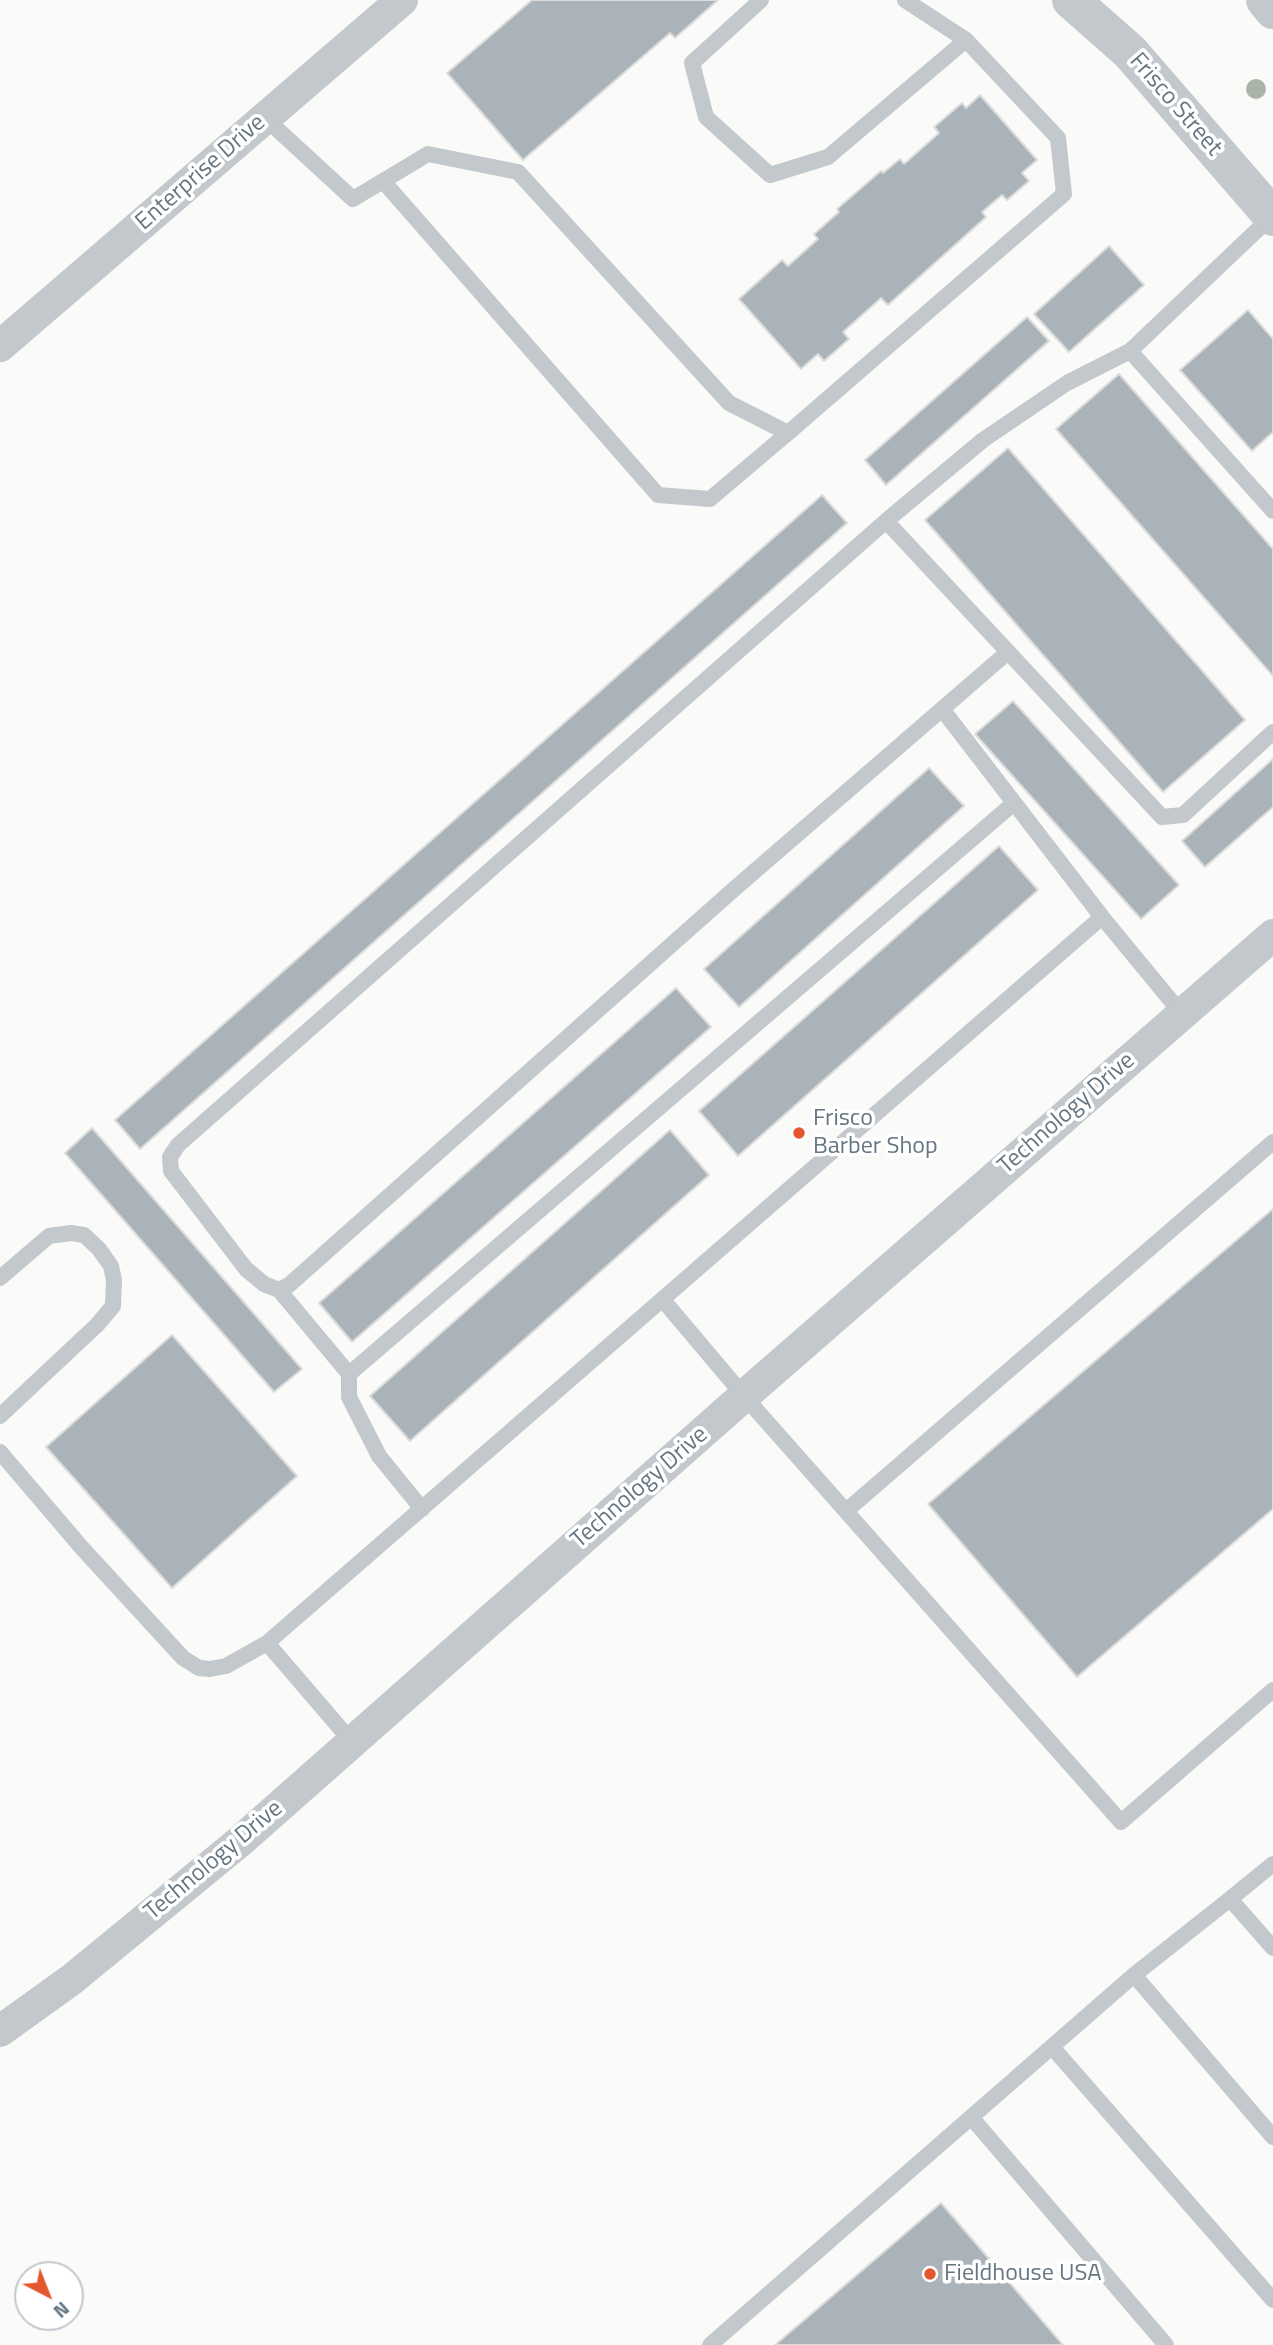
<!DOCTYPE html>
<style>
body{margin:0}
#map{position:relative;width:1273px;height:2345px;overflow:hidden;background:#fafaf8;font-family:"Titillium Web",sans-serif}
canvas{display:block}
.north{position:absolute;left:14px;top:2261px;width:70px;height:70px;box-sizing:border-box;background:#fff;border:2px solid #c1c8cd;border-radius:50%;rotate:138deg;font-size:19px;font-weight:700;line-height:28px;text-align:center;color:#657683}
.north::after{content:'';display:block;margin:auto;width:24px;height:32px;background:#e4572e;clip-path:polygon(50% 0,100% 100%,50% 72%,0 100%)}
</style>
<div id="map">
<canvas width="1273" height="2345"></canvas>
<div class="north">N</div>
</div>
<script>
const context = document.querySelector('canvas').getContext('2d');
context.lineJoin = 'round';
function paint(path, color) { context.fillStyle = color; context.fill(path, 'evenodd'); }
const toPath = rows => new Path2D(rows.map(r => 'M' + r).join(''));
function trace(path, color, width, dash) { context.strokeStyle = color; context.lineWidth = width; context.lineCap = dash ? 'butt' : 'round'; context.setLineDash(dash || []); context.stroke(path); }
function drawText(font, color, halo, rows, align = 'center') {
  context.font = font + ' "Titillium Web",sans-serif'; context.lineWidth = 7; context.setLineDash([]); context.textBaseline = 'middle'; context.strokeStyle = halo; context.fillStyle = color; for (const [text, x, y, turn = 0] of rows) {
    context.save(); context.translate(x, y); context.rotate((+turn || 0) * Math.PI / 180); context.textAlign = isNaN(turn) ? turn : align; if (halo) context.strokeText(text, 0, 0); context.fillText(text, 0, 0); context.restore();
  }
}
const building = toPath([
 [532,0,718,0,675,38,670,33,523,160,447,73,532,0],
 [980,95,1037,160,1022,173,1029,181,1007,200,1002,195,982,212,986,217,888,305,881,298,843,332,849,339,824,361,818,354,801,369,739,299,782,260,788,266,818,239,814,234,839,212,837,209,881,171,883,173,900,159,904,164,939,133,934,127,962,103,966,108,980,95],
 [1109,246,1144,285,1069,352,1034,314,1109,246],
 [1248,310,1273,339,1273,432,1252,451,1180,370,1248,310],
 [1027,317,1049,341,886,485,865,460,1027,317],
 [1119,374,1273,549,1273,676,1056,429,1119,374],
 [1008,448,1245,720,1163,792,925,520,1008,448],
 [822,495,847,523,140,1149,115,1120,822,495],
 [1013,701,1179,885,1141,919,975,734,1013,701],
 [1273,759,1273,807,1205,867,1182,841,1273,759],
 [929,768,964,806,739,1007,704,969,929,768],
 [999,846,1038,890,738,1156,699,1111,999,846],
 [676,988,711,1027,352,1342,319,1303,676,988],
 [92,1128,302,1369,274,1392,65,1153,92,1128],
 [670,1130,709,1175,410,1441,370,1396,670,1130],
 [1273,1209,1273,1509,1077,1677,928,1504,1273,1209],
 [172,1335,297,1476,172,1588,46,1447,172,1335],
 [941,2203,1063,2345,775,2345,941,2203]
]);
paint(building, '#aab3b9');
trace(building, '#dcdcda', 2);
trace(toPath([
 [761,0,692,63,706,117,770,175,828,157,966,40],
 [265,118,353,199,428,154,518,172,729,403,788,433,1064,194,1058,138,966,40,905,0],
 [383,181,658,495,710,499,788,433],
 [1272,216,1130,351,1273,511],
 [1130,351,1067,383,983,440,886,521,1162,817,1183,815,1273,732],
 [886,521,178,1145,170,1157,171,1171,246,1269,264,1284,279,1290,289,1285,733,890,1008,652],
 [942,709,1102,917],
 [0,1278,49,1236,71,1233,84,1235,99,1249,111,1266,114,1280,113,1306,97,1325,0,1416],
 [279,1290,349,1374],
 [663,1300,744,1396,1121,1822,1273,1690],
 [0,1452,82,1548,183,1658,199,1668,210,1669,226,1666,267,1643],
 [422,1509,379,1456,349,1397,349,1374,1014,803],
 [846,1511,1273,1142],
 [352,1742,267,1643,1102,917,1182,1014],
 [1230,1899,1273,1864],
 [1134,1975,1230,1899,1273,1948],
 [1052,2047,1273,2300],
 [971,2117,1166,2345],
 [710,2345,1134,1975,1273,2137]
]), '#c3c8cc', 16);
trace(toPath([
 [0,346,402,0],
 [0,2031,71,1980,238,1843,744,1396,1273,935]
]), '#c3c8cc', 32);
trace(toPath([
 [1071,0,1130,52,1273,217],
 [1265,0,1273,10]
]), '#c3c8cc', 38);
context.fillStyle = '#aab4a7';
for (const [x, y] of [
 [1256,89]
]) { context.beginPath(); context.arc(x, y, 10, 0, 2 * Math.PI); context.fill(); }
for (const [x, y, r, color] of [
 [799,1133,7,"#e4572e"],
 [930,2274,7,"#e4572e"]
]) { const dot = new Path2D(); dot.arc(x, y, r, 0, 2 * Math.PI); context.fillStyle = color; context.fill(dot); trace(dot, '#fff', 2.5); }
drawText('24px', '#657683', '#fff', [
 ["Frisco Street",1175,105,49],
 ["Enterprise Drive",201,173,-41],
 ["Technology Drive",1067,1114,-41],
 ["Technology Drive",640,1488,-41],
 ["Technology Drive",214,1861,-40]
]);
drawText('24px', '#657683', '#fff', [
 ["Frisco",813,1119],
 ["Barber Shop",813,1147],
 ["Fieldhouse USA",944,2274]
], 'left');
</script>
